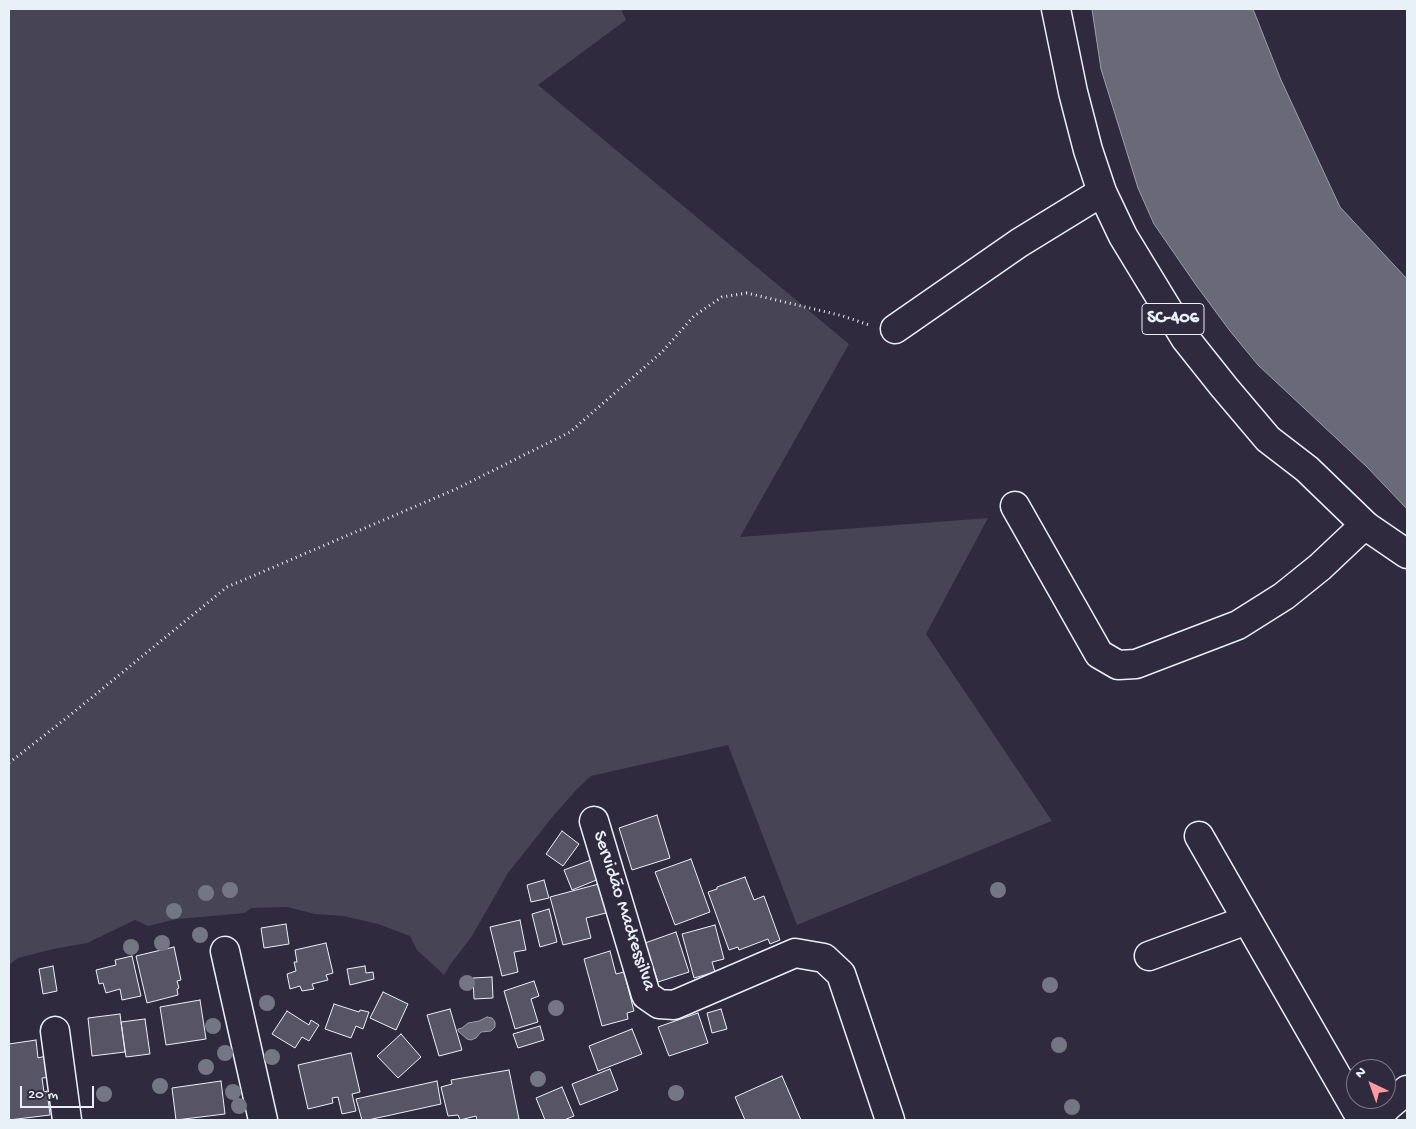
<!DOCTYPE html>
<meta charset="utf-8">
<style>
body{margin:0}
#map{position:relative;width:1416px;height:1129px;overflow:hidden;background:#2f2a3d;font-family:"Gochi Hand",sans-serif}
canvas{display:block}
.frame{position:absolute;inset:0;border:10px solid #e8f1f8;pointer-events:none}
.north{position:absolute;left:1346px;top:1059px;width:50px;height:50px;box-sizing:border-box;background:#2f2a3d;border:1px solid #797a88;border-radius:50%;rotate:318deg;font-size:14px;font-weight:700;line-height:20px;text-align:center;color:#e8f1f8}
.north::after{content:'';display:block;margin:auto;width:18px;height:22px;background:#ff9aa2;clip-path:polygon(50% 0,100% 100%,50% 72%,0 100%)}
.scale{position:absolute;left:20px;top:1086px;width:74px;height:22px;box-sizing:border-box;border:2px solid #e8f1f8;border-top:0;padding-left:6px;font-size:15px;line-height:18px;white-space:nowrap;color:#e8f1f8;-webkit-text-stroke:4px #2f2a3d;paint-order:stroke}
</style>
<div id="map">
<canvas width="1416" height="1129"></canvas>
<div class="frame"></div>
<div class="north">N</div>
<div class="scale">20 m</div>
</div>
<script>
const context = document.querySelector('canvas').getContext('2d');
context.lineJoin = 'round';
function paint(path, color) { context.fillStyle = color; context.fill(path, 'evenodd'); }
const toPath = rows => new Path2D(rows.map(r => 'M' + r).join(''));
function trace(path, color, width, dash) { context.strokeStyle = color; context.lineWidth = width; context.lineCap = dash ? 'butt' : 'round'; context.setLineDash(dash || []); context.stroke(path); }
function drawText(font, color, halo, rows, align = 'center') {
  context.font = font + ' "Gochi Hand",sans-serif'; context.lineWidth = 5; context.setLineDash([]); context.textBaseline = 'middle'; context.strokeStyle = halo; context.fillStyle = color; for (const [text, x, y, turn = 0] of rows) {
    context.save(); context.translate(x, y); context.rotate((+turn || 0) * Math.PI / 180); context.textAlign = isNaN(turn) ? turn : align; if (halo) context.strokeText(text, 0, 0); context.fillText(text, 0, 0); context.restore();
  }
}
paint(toPath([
 [9,9,621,9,626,20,538,85,849,344,740,537,988,518,926,634,1052,821,797,925,728,745,591,776,578,788,554,815,508,873,472,936,450,965,444,975,417,950,410,936,378,924,343,916,315,914,287,907,251,908,245,913,177,919,148,926,135,920,87,943,53,949,18,958,9,965]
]), '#464455');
const water = toPath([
 [1092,9,1253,9,1281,80,1340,207,1407,279,1407,509,1367,467,1258,365,1230,331,1196,285,1154,224,1138,188,1101,69,1092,9],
 [487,1017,492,1018,495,1022,495,1027,491,1031,481,1032,476,1038,471,1040,467,1039,458,1031,458,1029,462,1028,468,1023,479,1021,487,1017]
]);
paint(water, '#696978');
trace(water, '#9c9fab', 1);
const building = toPath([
 [657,815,670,858,632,870,619,828,657,815],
 [562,831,579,844,563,866,546,854,562,831],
 [691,859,710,912,675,925,655,872,691,859],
 [591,860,599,879,572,890,564,870,591,860],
 [745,877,754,900,764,896,780,940,770,944,768,939,739,950,738,947,729,950,708,892,717,889,717,887,745,877],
 [544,880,549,898,531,902,527,885,544,880],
 [606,882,614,911,586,918,591,938,563,945,550,897,606,882],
 [549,909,557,942,540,947,532,914,549,909],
 [520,920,526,950,514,952,518,972,502,976,490,927,520,920],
 [286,924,289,944,264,948,261,928,286,924],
 [715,925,724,959,712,962,715,972,694,978,682,934,715,925],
 [676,932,689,972,658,982,645,943,676,932],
 [326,943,333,973,326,975,328,980,312,984,314,989,302,991,300,986,290,989,287,974,296,971,294,962,297,962,295,950,326,943],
 [174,947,181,980,177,981,179,988,177,989,178,995,147,1003,136,956,174,947],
 [610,951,616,974,624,972,634,1011,627,1013,628,1019,602,1026,584,959,610,951],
 [132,956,141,996,122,1000,120,989,106,993,103,983,99,984,96,970,116,965,115,960,132,956],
 [53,966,57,991,43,994,39,969,53,966],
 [365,966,366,973,373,972,374,979,350,985,347,969,365,966],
 [492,977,493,998,474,999,473,978,492,977],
 [534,981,539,996,531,999,538,1022,515,1029,504,991,534,981],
 [383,992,408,1004,396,1030,370,1018,383,992],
 [200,1000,206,1039,166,1045,160,1007,200,1000],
 [334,1004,359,1012,360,1010,369,1012,363,1029,356,1026,351,1038,325,1029,334,1004],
 [450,1009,462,1050,439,1056,427,1015,450,1009],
 [721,1009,727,1029,712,1033,707,1013,721,1009],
 [287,1011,309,1025,311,1020,319,1025,309,1041,302,1037,295,1048,272,1034,287,1011],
 [698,1013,708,1043,669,1056,658,1027,698,1013],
 [120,1014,125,1052,92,1056,88,1018,120,1014],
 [145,1019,150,1054,126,1057,121,1022,145,1019],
 [540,1026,544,1040,518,1048,513,1034,540,1026],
 [632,1029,642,1054,598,1071,589,1046,632,1029],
 [401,1034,421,1057,398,1078,377,1056,401,1034],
 [36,1040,38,1058,49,1055,52,1077,42,1078,44,1092,47,1091,50,1115,9,1120,9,1044,36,1040],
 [351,1053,360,1092,352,1094,356,1111,342,1114,338,1097,332,1098,333,1103,308,1109,298,1065,351,1053],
 [610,1069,618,1090,580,1105,572,1084,610,1069],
 [509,1070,519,1119,513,1120,477,1120,476,1116,460,1120,458,1115,448,1116,441,1087,452,1084,451,1080,509,1070],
 [782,1076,801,1120,745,1120,735,1097,782,1076],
 [221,1081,225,1114,176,1120,172,1088,221,1081],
 [437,1081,441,1104,368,1120,362,1120,356,1099,437,1081],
 [562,1087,574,1116,564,1120,545,1120,536,1098,562,1087]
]);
paint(building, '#575565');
trace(building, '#e8f1f8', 1);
const minor = toPath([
 [895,329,1019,243,1102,192],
 [1015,506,1099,654,1118,665,1136,664,1238,625,1284,596,1320,567,1355,534,1366,526],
 [594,821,646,995,659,1004,674,1005,795,953,824,958,841,974,890,1120],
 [1199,836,1362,1120],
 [225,951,263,1120],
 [1149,956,1247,920],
 [55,1031,67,1120],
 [1375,1120,1388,1106,1407,1090]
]);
const major = toPath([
 [1056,9,1073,92,1088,150,1102,192,1123,236,1185,338,1224,387,1268,439,1307,469,1366,526,1407,554]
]);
trace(minor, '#e8f1f8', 31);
trace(major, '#e8f1f8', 31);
trace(toPath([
 [9,763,69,716,227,587,456,489,570,432,662,352,694,316,722,297,747,293,843,316,869,325]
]), '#e8f1f8', 3, [1, 4]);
trace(minor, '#2f2a3d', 28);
trace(major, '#2f2a3d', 28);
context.fillStyle = '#757684';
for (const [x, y] of [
 [230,890],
 [998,890],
 [206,893],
 [174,911],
 [200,935],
 [162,943],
 [131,947],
 [467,983],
 [1050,985],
 [267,1003],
 [556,1008],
 [213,1026],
 [1059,1045],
 [225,1053],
 [272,1057],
 [206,1067],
 [538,1079],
 [160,1086],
 [233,1092],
 [676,1093],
 [104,1094],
 [239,1106],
 [1072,1107]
]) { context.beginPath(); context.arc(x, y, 8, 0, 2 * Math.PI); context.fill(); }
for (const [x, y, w] of [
 [1173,319,62]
]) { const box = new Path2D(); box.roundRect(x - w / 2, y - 15.5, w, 31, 4); context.fillStyle = '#2f2a3d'; context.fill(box); trace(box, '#e8f1f8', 1); }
drawText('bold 18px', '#e8f1f8', null, [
 ["SC-406",1173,319]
]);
drawText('19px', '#e8f1f8', '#2f2a3d', [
 ["Servidão Madressilva",623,911,72]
]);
</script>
